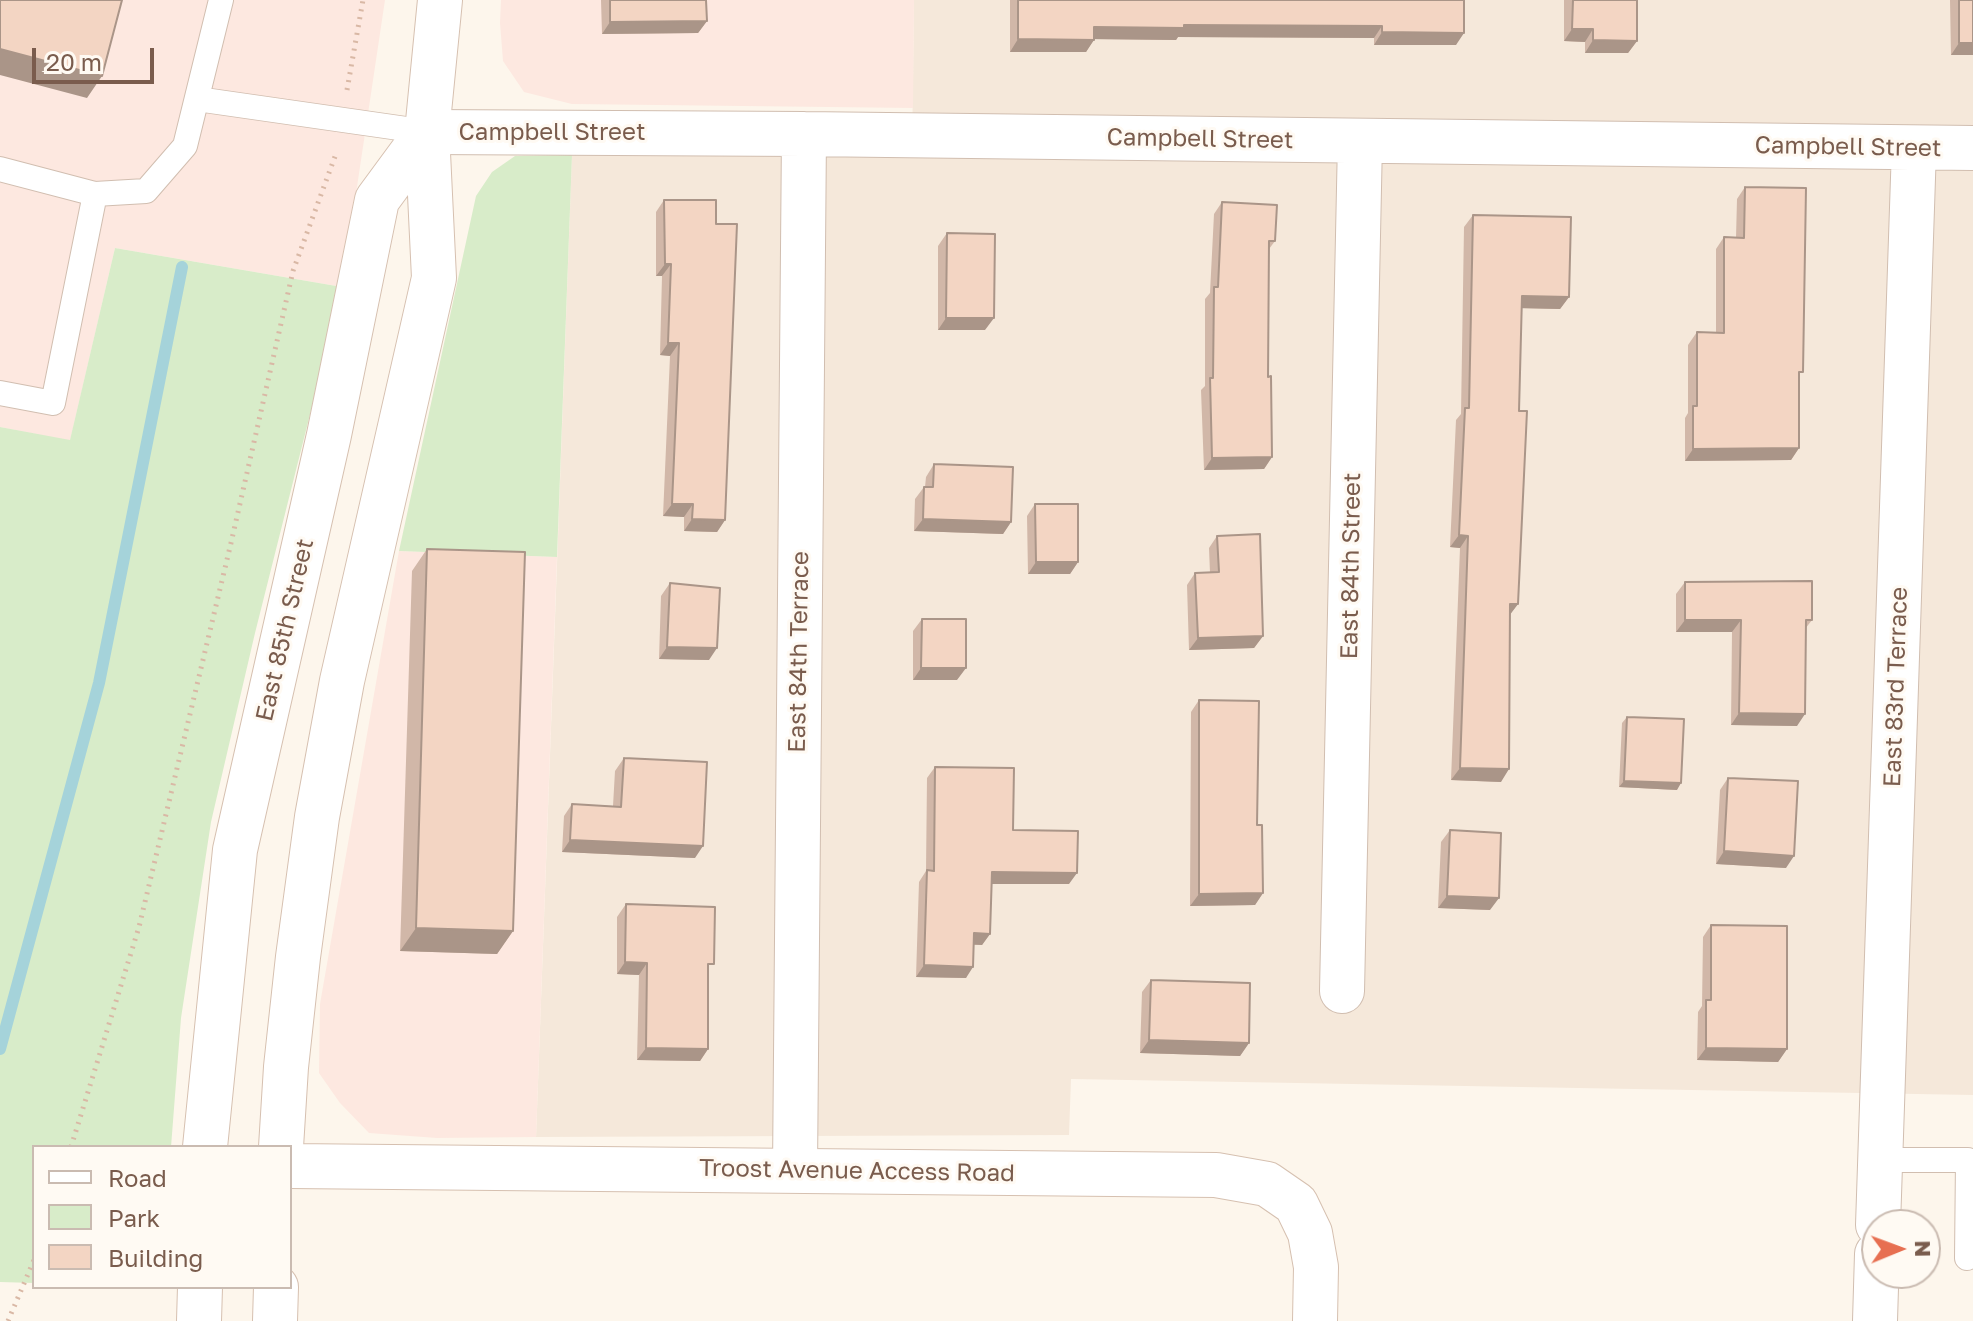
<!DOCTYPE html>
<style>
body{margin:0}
#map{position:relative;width:1973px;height:1321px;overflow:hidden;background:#fdf6ec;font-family:"Golos Text",sans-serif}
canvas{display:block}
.legend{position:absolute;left:32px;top:1145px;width:260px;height:144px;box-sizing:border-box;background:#fffaf3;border:2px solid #cabbb1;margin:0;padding:10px 14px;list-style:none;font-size:24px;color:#7a5c4d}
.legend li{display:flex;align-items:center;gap:16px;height:40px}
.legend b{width:40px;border:2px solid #cabbb1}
.north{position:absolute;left:1861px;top:1209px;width:80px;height:80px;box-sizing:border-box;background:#fffaf3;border:2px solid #cabbb1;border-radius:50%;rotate:89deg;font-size:22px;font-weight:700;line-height:32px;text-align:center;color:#7a5c4d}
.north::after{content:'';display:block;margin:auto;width:28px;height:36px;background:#e76f51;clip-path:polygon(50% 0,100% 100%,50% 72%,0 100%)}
.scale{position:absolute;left:32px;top:48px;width:122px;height:36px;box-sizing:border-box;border:4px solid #7a5c4d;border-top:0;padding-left:10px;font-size:24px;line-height:28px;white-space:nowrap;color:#7a5c4d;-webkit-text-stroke:6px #fffaf3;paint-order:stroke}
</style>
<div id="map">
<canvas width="1973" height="1321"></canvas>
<ul class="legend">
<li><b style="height:10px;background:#fff"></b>Road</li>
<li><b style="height:22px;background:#d8ecc9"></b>Park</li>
<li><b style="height:22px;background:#f3d5c3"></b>Building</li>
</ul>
<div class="north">N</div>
<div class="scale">20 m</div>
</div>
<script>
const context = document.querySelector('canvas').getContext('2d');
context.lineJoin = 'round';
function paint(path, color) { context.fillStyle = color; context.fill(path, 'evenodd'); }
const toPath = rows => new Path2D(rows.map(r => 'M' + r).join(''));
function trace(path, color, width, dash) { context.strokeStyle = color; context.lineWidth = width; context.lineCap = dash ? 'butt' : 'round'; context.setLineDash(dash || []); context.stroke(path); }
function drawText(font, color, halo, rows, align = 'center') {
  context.font = font + ' "Golos Text",sans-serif'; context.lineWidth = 6; context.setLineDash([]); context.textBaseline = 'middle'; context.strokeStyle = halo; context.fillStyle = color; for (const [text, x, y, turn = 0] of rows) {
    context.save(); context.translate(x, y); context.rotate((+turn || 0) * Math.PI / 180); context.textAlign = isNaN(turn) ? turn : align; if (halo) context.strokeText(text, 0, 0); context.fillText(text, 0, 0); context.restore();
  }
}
paint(toPath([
 [914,0,1973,0,1973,1095,1071,1079,1069,1135,536,1137,572,155,912,154]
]), '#f5e8da');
paint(toPath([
 [0,0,385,0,342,287,115,248,70,441,0,427],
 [501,0,914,0,913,108,572,104,524,92,503,61,500,23],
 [399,551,557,557,536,1137,437,1138,369,1133,340,1103,319,1073,320,1004]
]), '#fde8e0');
paint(toPath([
 [572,155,557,557,399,551,476,196,492,172,515,156],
 [115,248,342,287,255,633,211,822,181,1018,171,1147,34,1147,34,1283,0,1282,0,427,70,440]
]), '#d8ecc9');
trace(toPath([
 [0,1049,99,683,182,267]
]), '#a5d3da', 12);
const lane = toPath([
 [197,99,427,132],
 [0,169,95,194,146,191,185,146,221,0],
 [0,393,53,403,95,194],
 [1880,1160,1968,1160,1967,1258]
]);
const street = toPath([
 [427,132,804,134,1973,148],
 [1342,991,1360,141],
 [795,1170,804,134],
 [1878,1225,1914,148],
 [1875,1321,1877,1254]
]);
const secondary = toPath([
 [205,1147,235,850,329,435,377,200,427,132],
 [281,1147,286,1067,298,957,317,817,342,681,434,278,427,132,440,0],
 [290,1166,1216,1175,1267,1184,1296,1204,1310,1233,1316,1267,1315,1321],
 [199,1321,200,1287],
 [275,1321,276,1287]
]);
trace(lane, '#d1beb0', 26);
trace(street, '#d1beb0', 46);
trace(secondary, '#d6c0b0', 46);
trace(toPath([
 [347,90,363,0],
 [71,1147,139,927,231,543,293,271,337,151],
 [8,1321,34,1260]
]), '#d9b8a5', 5, [2, 6]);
trace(lane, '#fff', 24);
trace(street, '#fff', 44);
trace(secondary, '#fff', 44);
paint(toPath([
 [601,0,706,0,707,21,698,33,602,34],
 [1010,0,1464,0,1456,45,1374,45,1374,38,1178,37,1176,40,1094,39,1086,52,1010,52],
 [1564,0,1637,0,1637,41,1628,53,1585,53,1585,42,1564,41],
 [1950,0,1973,0,1973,55,1951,55],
 [1745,187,1799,377,1799,448,1791,460,1685,461,1685,418,1688,413,1688,345,1697,332,1716,333,1716,249,1724,237,1736,238,1737,199],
 [664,200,716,224,725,520,717,532,684,531,684,517,663,516,670,356,660,355,662,276,656,276,656,212],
 [1222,202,1275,241,1269,249,1268,377,1272,457,1264,469,1204,470,1201,390,1205,386,1205,299,1210,293,1214,214],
 [1473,215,1569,297,1560,309,1522,308,1519,411,1518,604,1510,614,1501,782,1451,780,1460,548,1450,547,1456,420,1461,414,1464,227],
 [947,233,985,330,938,330,938,246],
 [934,464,1011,522,1003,534,914,531,915,499,924,487,925,487,926,477],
 [1035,504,1078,562,1070,574,1028,574,1027,516],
 [1217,536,1263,636,1254,648,1189,650,1187,585,1195,573,1210,573,1209,548],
 [427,549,513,931,497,954,400,951,412,571],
 [1685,582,1812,620,1805,629,1797,726,1731,725,1732,632,1676,632,1676,594],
 [670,583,709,660,659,659,661,596],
 [922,619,957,680,913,680,913,631],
 [1199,700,1257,825,1263,893,1255,905,1190,906,1191,712],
 [1627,717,1677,790,1619,787,1622,723],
 [624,758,695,858,562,852,564,816,572,804,613,806,615,771],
 [935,767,1013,830,1069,884,992,884,990,934,982,945,974,945,966,978,916,977,919,882,926,871,927,778],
 [1728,778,1786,868,1716,864,1720,790],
 [1450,830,1490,910,1438,908,1441,842],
 [626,904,708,971,708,1049,700,1061,637,1060,639,975,617,974,617,917],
 [1711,925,1787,1049,1778,1062,1697,1060,1698,1012,1702,1006,1703,937],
 [1151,980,1249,1043,1240,1056,1140,1053,1142,992]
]), '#d1b7a8');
paint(toPath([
 [707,21,698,33,602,34,610,22],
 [1184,25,1382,26,1374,38,1178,37,1176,40,1086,39,1094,27],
 [1572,29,1593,29,1585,42,1564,41],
 [1382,32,1464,33,1456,45,1374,45],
 [1018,39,1094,40,1086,52,1010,52],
 [1593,40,1637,41,1628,53,1585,53],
 [1959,43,1973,43,1973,55,1951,55],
 [0,49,102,76,87,98,0,75],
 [665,264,671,264,662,276,656,276],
 [1522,296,1569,297,1560,309,1514,308],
 [946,318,994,318,985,330,938,330],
 [668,343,679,343,670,356,660,355],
 [1799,448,1791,460,1685,461,1693,449],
 [1272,457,1264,469,1204,470,1212,458],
 [672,504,693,504,684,517,663,516],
 [692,519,725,520,717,532,684,531],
 [923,519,1011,522,1003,534,914,531],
 [1459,535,1468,536,1460,548,1450,547],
 [1036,562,1078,562,1070,574,1028,574],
 [1510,604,1518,604,1509,616],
 [1685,620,1741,620,1732,632,1676,632],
 [1263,636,1254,648,1189,650,1198,638],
 [667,647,717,648,709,660,659,659],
 [921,668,966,668,957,680,913,680],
 [1739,713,1805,714,1797,726,1731,725],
 [1460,768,1509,769,1501,782,1451,780],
 [1624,781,1681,783,1677,790,1619,787],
 [570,840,703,846,695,858,562,852],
 [1724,851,1794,856,1786,868,1716,864],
 [992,872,1077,873,1069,884,984,884],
 [1263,893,1255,905,1190,906,1199,894],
 [1447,896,1499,898,1490,910,1438,908],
 [416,928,513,931,497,954,400,951],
 [974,933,990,934,982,945,966,944],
 [625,962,647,963,639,975,617,974],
 [924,965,973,967,966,978,916,977],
 [1149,1040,1249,1043,1240,1056,1140,1053],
 [646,1048,708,1049,700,1061,637,1060],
 [1706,1048,1787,1049,1778,1062,1697,1060]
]), '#aa9588');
const building = toPath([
 [0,0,122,0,102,76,0,49,0,0],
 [610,0,706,0,707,21,610,22,610,0],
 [1018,0,1464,0,1464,33,1382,32,1382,26,1184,25,1184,28,1094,27,1094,40,1018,39,1018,0],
 [1573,0,1637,0,1637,41,1593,40,1593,29,1572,29,1573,0],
 [1959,0,1973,0,1973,43,1959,43,1959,0],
 [1745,187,1806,188,1803,372,1799,372,1799,448,1693,449,1693,406,1697,406,1697,332,1724,333,1724,237,1744,238,1745,187],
 [664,200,716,200,716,224,737,224,725,520,692,519,693,504,672,504,679,343,668,343,671,264,665,264,664,200],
 [1222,202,1277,205,1275,241,1269,241,1268,377,1271,376,1272,457,1212,458,1210,378,1213,378,1214,287,1218,287,1222,202],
 [1473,215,1571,217,1569,297,1522,296,1519,411,1527,411,1518,604,1510,604,1509,769,1460,768,1468,536,1459,535,1465,408,1469,408,1473,215],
 [947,233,995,234,994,318,946,318,947,233],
 [934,464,1013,467,1011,522,923,519,924,487,933,487,934,464],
 [1035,504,1078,504,1078,562,1036,562,1035,504],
 [1260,534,1263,636,1198,638,1195,573,1219,572,1217,536,1260,534],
 [427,549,525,552,513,931,416,928,427,549],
 [1812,581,1812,620,1806,620,1805,714,1739,713,1741,620,1685,620,1685,582,1812,581],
 [670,583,720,588,717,648,667,647,670,583],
 [922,619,966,619,966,668,921,668,922,619],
 [1199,700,1259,701,1257,825,1262,825,1263,893,1199,894,1199,700],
 [1627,717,1684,719,1681,783,1624,781,1627,717],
 [624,758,707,762,703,846,570,840,572,804,621,807,624,758],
 [935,767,1014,768,1013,830,1078,831,1077,873,992,872,990,934,974,933,973,967,924,965,927,870,934,871,935,767],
 [1728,778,1798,781,1794,856,1724,851,1728,778],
 [1450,830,1501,833,1499,898,1447,896,1450,830],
 [626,904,715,907,714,964,708,964,708,1049,646,1048,647,963,625,962,626,904],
 [1711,925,1787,926,1787,1049,1706,1048,1706,1000,1711,1000,1711,925],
 [1151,980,1250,983,1249,1043,1149,1040,1151,980]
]);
paint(building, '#f3d5c3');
trace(building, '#aa9588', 2);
drawText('24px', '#7a5c4d', '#fffaf3', [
 ["Campbell Street",552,132],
 ["Campbell Street",1200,139,1],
 ["Campbell Street",1848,147,1],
 ["East 84th Street",1351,566,-89],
 ["East 85th Street",285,630,-77],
 ["East 84th Terrace",799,652,-89],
 ["East 83rd Terrace",1896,687,-88],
 ["Troost Avenue Access Road",857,1171,1]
]);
</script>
